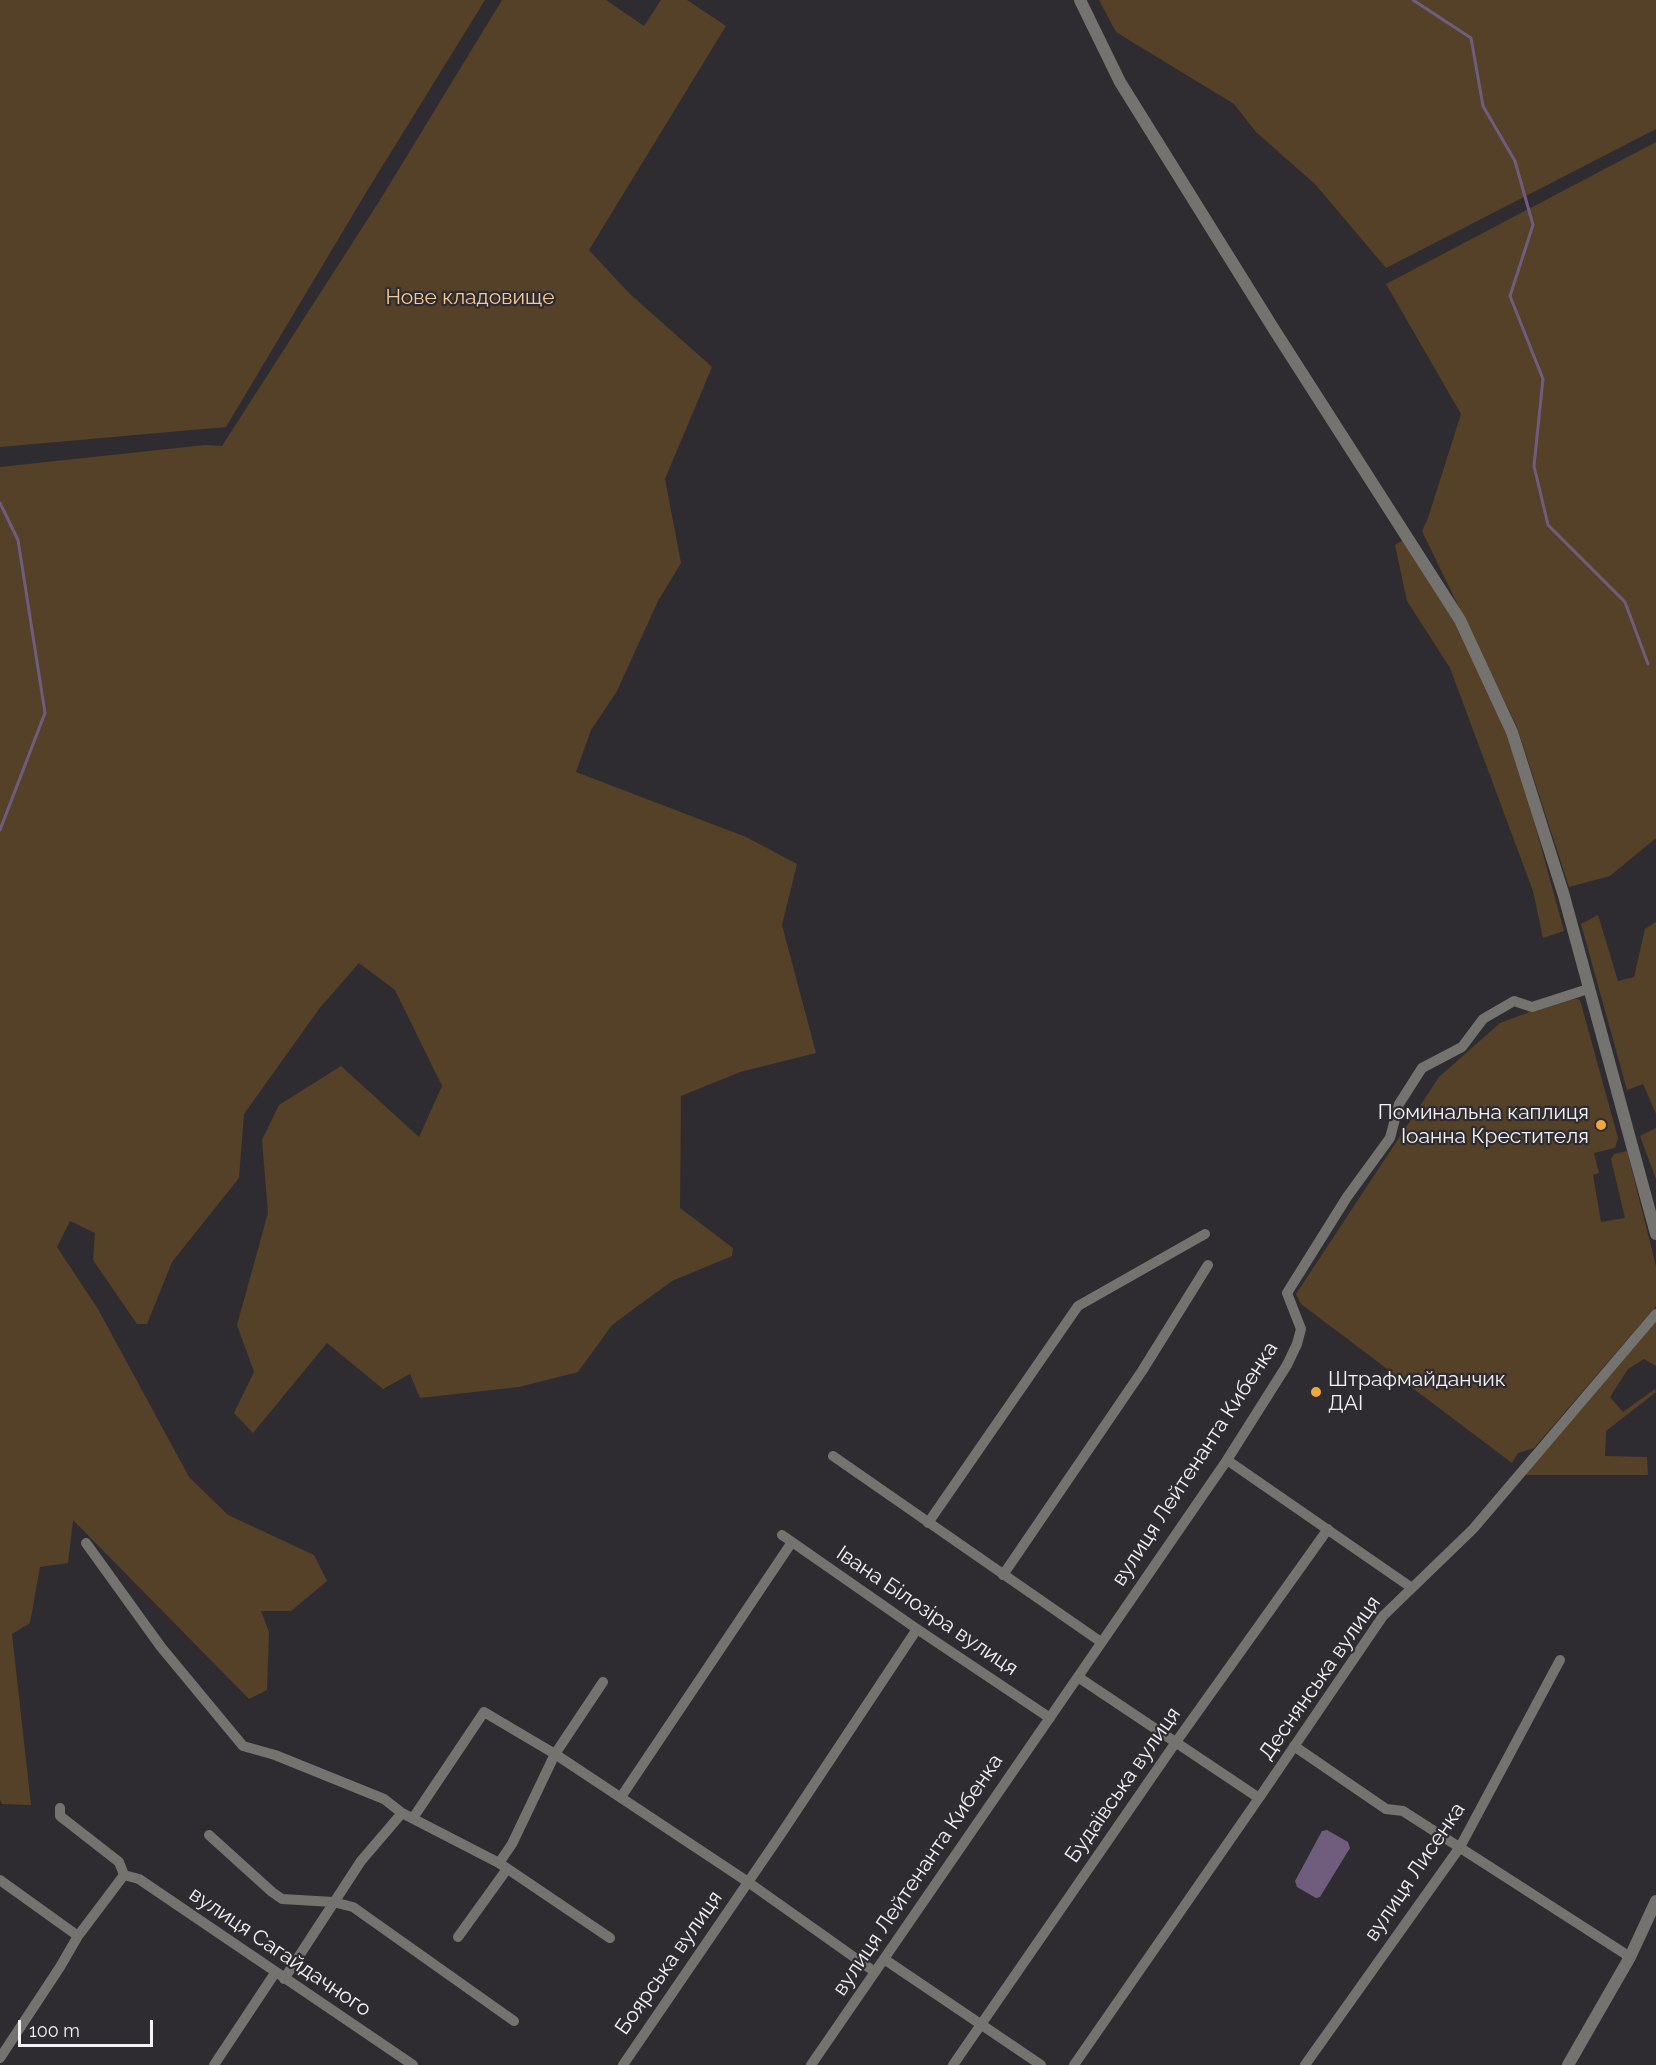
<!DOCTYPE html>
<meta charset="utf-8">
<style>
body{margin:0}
#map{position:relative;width:1656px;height:2065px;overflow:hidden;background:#2f2c31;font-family:Raleway,sans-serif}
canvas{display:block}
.scale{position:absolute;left:18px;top:2020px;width:135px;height:27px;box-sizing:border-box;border:3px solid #f4f2f5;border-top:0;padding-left:8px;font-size:18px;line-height:21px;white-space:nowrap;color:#f4f2f5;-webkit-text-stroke:4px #2f2c31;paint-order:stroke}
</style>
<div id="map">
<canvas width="1656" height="2065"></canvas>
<div class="scale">100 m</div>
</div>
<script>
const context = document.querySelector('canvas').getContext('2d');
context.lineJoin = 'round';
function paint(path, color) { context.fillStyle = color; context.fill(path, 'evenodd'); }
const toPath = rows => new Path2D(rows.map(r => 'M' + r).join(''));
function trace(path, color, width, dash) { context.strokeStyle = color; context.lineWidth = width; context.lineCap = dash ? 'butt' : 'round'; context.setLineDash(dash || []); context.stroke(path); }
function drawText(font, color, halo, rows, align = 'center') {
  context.font = font + ' Raleway,sans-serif'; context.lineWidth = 4.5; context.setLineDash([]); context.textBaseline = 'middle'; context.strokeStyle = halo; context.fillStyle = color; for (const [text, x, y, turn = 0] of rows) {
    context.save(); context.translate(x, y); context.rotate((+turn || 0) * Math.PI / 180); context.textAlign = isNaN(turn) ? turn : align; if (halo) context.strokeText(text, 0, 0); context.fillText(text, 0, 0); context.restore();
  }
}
paint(toPath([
 [0,0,485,0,367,191,226,427,0,447],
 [502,0,606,0,644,26,661,0,687,0,726,26,589,250,630,294,712,367,665,479,681,563,658,601,617,691,591,730,576,772,746,837,797,864,782,925,816,1053,740,1072,681,1096,680,1208,733,1248,732,1256,672,1281,612,1325,578,1372,519,1387,420,1398,410,1374,383,1389,327,1343,253,1433,234,1413,254,1372,237,1325,268,1213,262,1140,279,1105,341,1066,419,1137,442,1086,395,990,359,963,319,1009,244,1114,239,1178,172,1262,147,1324,137,1324,93,1260,95,1233,70,1221,57,1247,98,1309,189,1477,228,1515,314,1555,327,1581,291,1611,261,1611,269,1632,267,1690,249,1699,73,1520,68,1563,40,1567,30,1623,12,1634,31,1805,2,1804,0,1799,0,467,205,445,222,446,380,200],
 [1099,0,1656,0,1656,129,1386,268,1315,184,1256,132,1234,104,1116,32],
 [1656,142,1656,838,1610,876,1569,887,1517,727,1422,531,1428,518,1461,414,1386,284],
 [1403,540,1456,625,1510,733,1564,931,1543,938,1533,891,1450,668,1407,601,1395,545],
 [1598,915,1618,981,1634,977,1645,929,1656,922,1656,1114,1643,1084,1627,1090,1581,924],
 [1570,997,1580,1000,1618,1138,1615,1148,1594,1153,1599,1173,1593,1175,1601,1222,1625,1218,1611,1159,1614,1154,1627,1151,1656,1266,1656,1306,1534,1448,1518,1453,1512,1463,1301,1304,1296,1294,1439,1077,1500,1023],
 [1656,1128,1656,1179,1640,1136],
 [1656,1319,1656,1366,1644,1359,1628,1369,1610,1397,1623,1412,1655,1389,1656,1392,1606,1431,1605,1456,1647,1457,1648,1475,1523,1475]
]), '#544127');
paint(toPath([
 [1327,1830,1348,1842,1350,1848,1320,1897,1316,1898,1297,1887,1295,1881,1322,1831]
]), '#705d7d');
trace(toPath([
 [1413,0,1471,38,1483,106,1515,161,1533,225,1510,296,1543,379,1534,466,1548,525,1625,602,1648,664],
 [0,503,18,540,45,713,0,830]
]), '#705d7d', 3);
trace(toPath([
 [833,1456,1101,1642],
 [1227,1460,1412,1588],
 [928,1523,1078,1306,1205,1234],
 [782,1535,917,1629,1050,1718],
 [86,1543,161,1647,243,1746,275,1755,384,1799,402,1813,499,1863,610,1938],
 [1003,1575,1142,1371,1208,1265],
 [1078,1677,1259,1798],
 [1294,1746,1386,1809,1403,1811,1630,1957],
 [621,1797,792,1542],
 [60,1808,60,1816,119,1862,124,1875],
 [413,1818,484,1712,555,1754,603,1682],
 [209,1835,272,1892,282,1899,333,1902,353,1907,514,2021],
 [499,1863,512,1844,555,1754,748,1882,875,1972],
 [124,1875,139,1879,413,2065],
 [0,1880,78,1936],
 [458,1937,507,1869],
 [884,1959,1041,2065],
 [284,1979,361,1861,402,1813],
 [0,2058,60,1967,78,1936,124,1875],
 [214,2065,275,1973],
 [623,2065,781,1834,917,1629],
 [811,2065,1227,1460,1287,1365,1297,1344,1301,1329,1287,1293,1347,1197,1390,1138,1399,1104,1422,1068,1462,1047,1483,1019,1514,1001,1532,1007,1588,989],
 [953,2065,1176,1742,1328,1529],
 [1074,2065,1259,1798,1383,1616,1473,1529,1656,1314],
 [1305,2065,1460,1847,1560,1660]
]), '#757370', 10);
trace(toPath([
 [1080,0,1120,82,1275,331,1460,620,1512,732,1564,896,1656,1234],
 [1568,2065,1630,1957,1656,1901]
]), '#757370', 12);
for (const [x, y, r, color] of [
 [1601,1125,6,"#eea83c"],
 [1316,1392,6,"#eea83c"]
]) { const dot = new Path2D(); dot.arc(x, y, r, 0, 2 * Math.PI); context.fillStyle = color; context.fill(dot); trace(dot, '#2f2c31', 2); }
drawText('21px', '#f4ca93', '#2f2c31', [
 ["Нове кладовище",470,298]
]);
drawText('21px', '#f4f2f5', '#2f2c31', [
 ["Поминальна каплиця",1589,1113],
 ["Іоанна Крестителя",1589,1137],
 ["Штрафмайданчик",1328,1380,"left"],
 ["ДАІ",1328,1404,"left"]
], 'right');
drawText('21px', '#f4f2f5', '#2f2c31', [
 ["вулиця Лейтенанта Кибенка",1195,1464,-57],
 ["Івана Білозіра вулиця",927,1611,34],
 ["Деснянська вулиця",1320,1678,-55],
 ["Будаївська вулиця",1123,1785,-55],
 ["вулиця Лисенка",1415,1872,-56],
 ["вулиця Лейтенанта Кибенка",918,1875,-56],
 ["вулиця Сагайдачного",280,1952,34],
 ["Боярська вулиця",669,1963,-55]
]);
</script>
